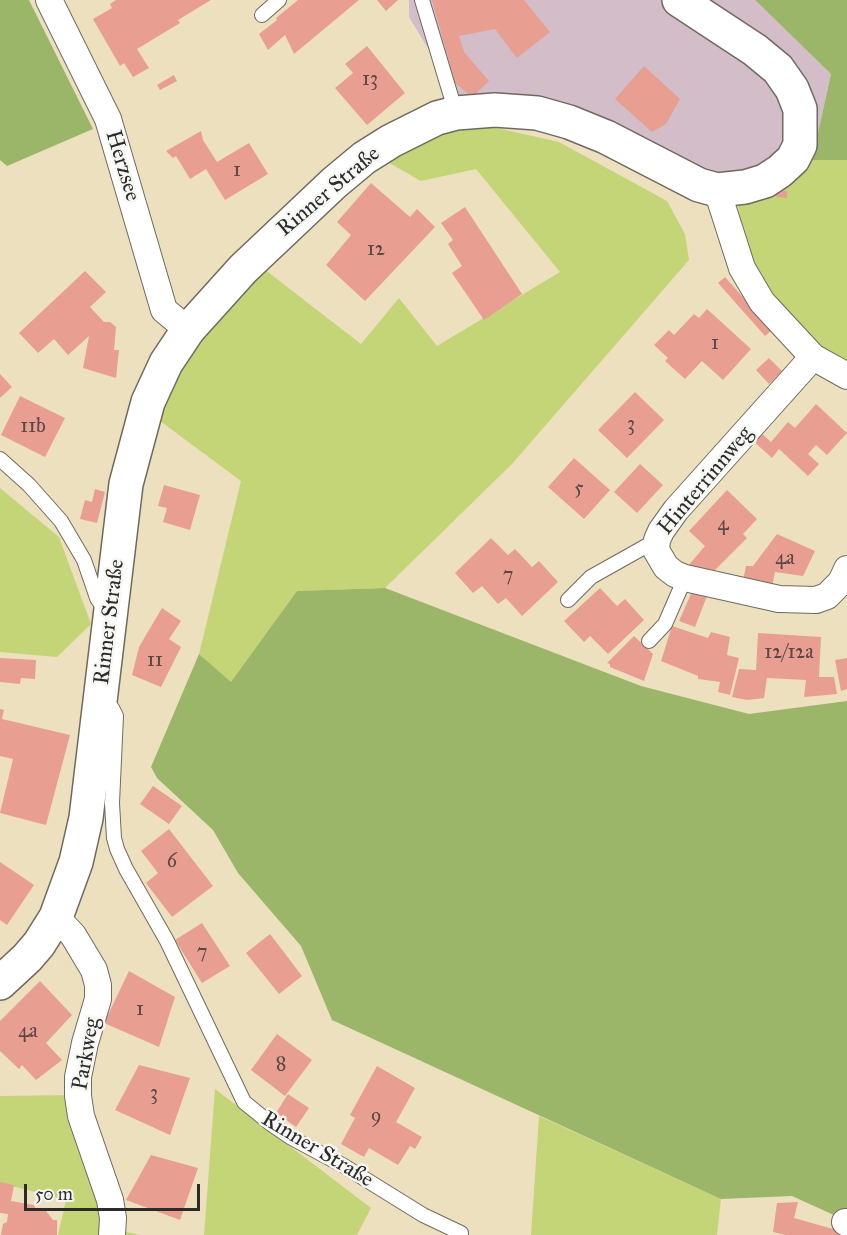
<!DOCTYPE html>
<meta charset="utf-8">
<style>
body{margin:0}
#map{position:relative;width:847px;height:1235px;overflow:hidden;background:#ede0bf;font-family:"IM FELL Great Primer",serif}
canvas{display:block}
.scale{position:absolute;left:24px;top:1184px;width:176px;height:27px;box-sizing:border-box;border:3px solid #2b2b2b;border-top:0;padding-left:8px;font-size:18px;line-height:21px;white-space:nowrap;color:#2b2b2b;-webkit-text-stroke:4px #f6f6f2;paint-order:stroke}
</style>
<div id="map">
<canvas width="847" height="1235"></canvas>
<div class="scale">50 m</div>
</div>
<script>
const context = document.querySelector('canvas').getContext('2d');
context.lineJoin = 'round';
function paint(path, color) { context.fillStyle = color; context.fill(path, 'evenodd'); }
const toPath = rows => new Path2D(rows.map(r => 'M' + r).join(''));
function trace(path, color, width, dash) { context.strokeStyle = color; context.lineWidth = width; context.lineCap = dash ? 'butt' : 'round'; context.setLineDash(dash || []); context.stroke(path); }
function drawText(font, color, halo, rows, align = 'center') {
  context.font = font + ' "IM FELL Great Primer",serif'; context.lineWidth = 5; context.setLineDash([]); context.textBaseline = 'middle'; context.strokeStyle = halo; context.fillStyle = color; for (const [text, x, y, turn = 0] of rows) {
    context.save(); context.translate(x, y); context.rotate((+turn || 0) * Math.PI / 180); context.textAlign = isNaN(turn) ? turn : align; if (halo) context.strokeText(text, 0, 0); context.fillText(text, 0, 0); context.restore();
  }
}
paint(toPath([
 [409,0,755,0,831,74,812,160,738,206,591,125,458,98,409,17]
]), '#d2bdc8');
paint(toPath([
 [470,122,559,142,667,201,685,234,689,260,512,464,385,588,297,591,231,683,199,654,241,481,156,418,202,335,264,269,361,344,399,298,437,346,560,272,476,169,421,181,363,148],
 [812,160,847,160,847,376,813,357,747,260,738,206],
 [0,488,59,537,91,624,57,657,0,652],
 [215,1089,371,1208,357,1235,204,1235],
 [71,1095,105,1228,141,1235,58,1235,66,1200,0,1183,0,1096],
 [539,1116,721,1199,717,1235,531,1235]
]), '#c4d578');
paint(toPath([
 [0,0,29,0,93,129,7,166,0,160],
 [755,0,847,0,847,160,812,160,831,74],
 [385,588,641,686,749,714,847,701,847,1221,792,1196,721,1199,332,1020,301,946,238,873,213,830,157,778,151,767,199,654,231,682,297,591]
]), '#9bb668');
paint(toPath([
 [116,0,211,0,178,20,180,23,137,49,149,68,133,77,124,63,120,66,93,19,112,8,110,4],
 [298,0,359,0,294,54,285,35,268,50,259,34,277,20,276,18],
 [377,0,398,0,386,11],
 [432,0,524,0,550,32,517,58,495,29,459,36,464,52,489,81,472,97,455,83],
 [367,46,405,93,367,125,335,88,353,73,345,64],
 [644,66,680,99,666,124,652,132,615,99],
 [174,75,177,81,160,90,157,85],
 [201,131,203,140,217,162,249,143,268,174,225,200,206,169,190,179,176,156,173,158,166,151],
 [371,183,410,217,417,209,435,227,365,301,326,265,351,235,337,222],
 [776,190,787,191,787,198,776,197],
 [465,207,522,294,484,320,452,273,462,266,448,244,453,240,441,223],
 [85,271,106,292,90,307,104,322,110,322,116,327,114,350,119,350,116,378,83,368,89,336,68,355,54,339,38,353,19,333],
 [725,277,772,330,765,336,718,283],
 [707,309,751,349,723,380,702,361,685,379,665,361,668,358,654,345,669,330,674,335,694,314,699,318],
 [769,358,782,371,769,384,756,370],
 [0,374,12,387,0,398],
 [635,392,664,420,627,458,598,430],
 [20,396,65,418,45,457,1,435],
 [816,404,847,433,827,455,816,445,808,454,819,464,808,476,779,449,772,458,751,439,759,431,771,442,788,422,795,428],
 [574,458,610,490,584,519,548,487],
 [640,464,663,485,637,513,614,492],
 [164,485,200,495,190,530,163,522,167,508,158,506],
 [95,489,105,492,97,523,80,519,85,500,92,502],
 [727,490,757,519,743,534,747,538,711,574,687,567,705,546,689,531],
 [777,534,815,551,803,576,775,572,772,587,743,581,746,566,753,566],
 [491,538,508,555,515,549,532,567,539,561,558,582,522,616,506,598,498,604,482,586,473,593,455,573],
 [694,587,709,591,695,627,679,621],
 [600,588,617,606,625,599,644,620,608,654,590,636,584,642,564,621],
 [162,608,181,621,169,639,181,647,161,687,132,675,139,647],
 [672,626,708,638,711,632,730,637,727,655,739,658,730,695,718,692,720,682,698,679,698,676,661,661],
 [758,633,821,637,819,677,834,677,837,694,804,697,806,680,767,678,764,698,747,700,732,697,739,669,756,670],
 [634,636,653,654,644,681,610,667,610,664,607,663],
 [0,658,36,660,35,679,21,678,20,684,0,682],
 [847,658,847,689,841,691,835,660],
 [0,709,4,710,2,719,70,735,46,825,0,813,13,759,0,756],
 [153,786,182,806,169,824,140,804],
 [169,829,213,886,172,917,146,883,158,873,141,851],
 [0,862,34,885,7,925,0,920],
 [202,923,230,966,202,983,175,940],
 [270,934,302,976,279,994,246,953],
 [129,971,175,997,159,1047,104,1023],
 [40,981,72,1015,46,1043,62,1060,36,1080,22,1065,19,1069,0,1051,0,1021],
 [277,1034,312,1060,285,1096,251,1070],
 [139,1065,190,1078,170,1135,115,1110],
 [377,1066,415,1088,396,1122,422,1137,415,1149,410,1146,398,1165,369,1148,364,1157,341,1144,355,1118,350,1115],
 [288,1094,309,1108,296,1127,276,1113],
 [151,1155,198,1168,180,1220,126,1200],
 [0,1182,14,1185,11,1201,34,1205,36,1210,46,1211,53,1220,57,1220,57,1235,1,1235,3,1224,7,1222,8,1214,0,1213],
 [798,1202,794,1218,847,1233,847,1235,786,1235,773,1232,777,1203]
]), '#e99e92');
const service = toPath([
 [422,0,456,113],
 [262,15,279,0],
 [0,459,29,485,61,521,84,560,97,598,105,610],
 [568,600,591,577,657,540],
 [649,641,665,624,685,578],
 [101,706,112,708,116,716,112,803,114,838,117,849,126,869,167,941,244,1102,271,1124,290,1137,344,1166,423,1215,461,1233]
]);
const minor = toPath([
 [49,0,108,119,164,310,188,330],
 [717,190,742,268,762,302,813,357,847,376],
 [813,357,676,510,661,531,657,540,656,550,666,567,675,574,685,578,779,599,816,600,827,596,841,582,847,569],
 [56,917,73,935,94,970,98,985,98,999,85,1043,78,1077,78,1096,81,1116,110,1200,113,1218,112,1235],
 [845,1222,847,1223]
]);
const secondary = toPath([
 [0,983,27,958,39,944,56,917,76,862,86,818,126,484,148,402,166,363,188,330,243,269,334,183,364,158,391,141,437,118,456,113,495,110,537,113,569,122,606,137,699,185,717,190,745,187,765,181,780,171,793,159,800,145,800,109,792,89,778,69,755,50,679,0]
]);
trace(service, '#6f6a5f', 16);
trace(minor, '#6f6a5f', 28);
trace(secondary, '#6f6a5f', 36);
trace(service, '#fff', 14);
trace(minor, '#fff', 26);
trace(secondary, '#fff', 33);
drawText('20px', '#5a4845', null, [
 ["13",370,80],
 ["1",237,171],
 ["12",376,250],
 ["1",715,344],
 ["3",631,425],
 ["11b",33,427],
 ["5",579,489],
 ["4",723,525],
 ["4a",785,559],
 ["7",508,576],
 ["12/12a",789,653],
 ["11",155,661],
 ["6",172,862],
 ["7",202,953],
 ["1",140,1010],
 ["4a",28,1032],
 ["8",281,1065],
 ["3",154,1094],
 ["9",376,1117]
]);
drawText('22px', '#2b2b2b', '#f6f6f2', [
 ["Herzsee",122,166,73],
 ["Rinner Straße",329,192,-40],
 ["Hinterrinnweg",706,481,-50],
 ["Rinner Straße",110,622,-83],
 ["Parkweg",87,1054,-80],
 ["Rinner Straße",317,1150,31]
]);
</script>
